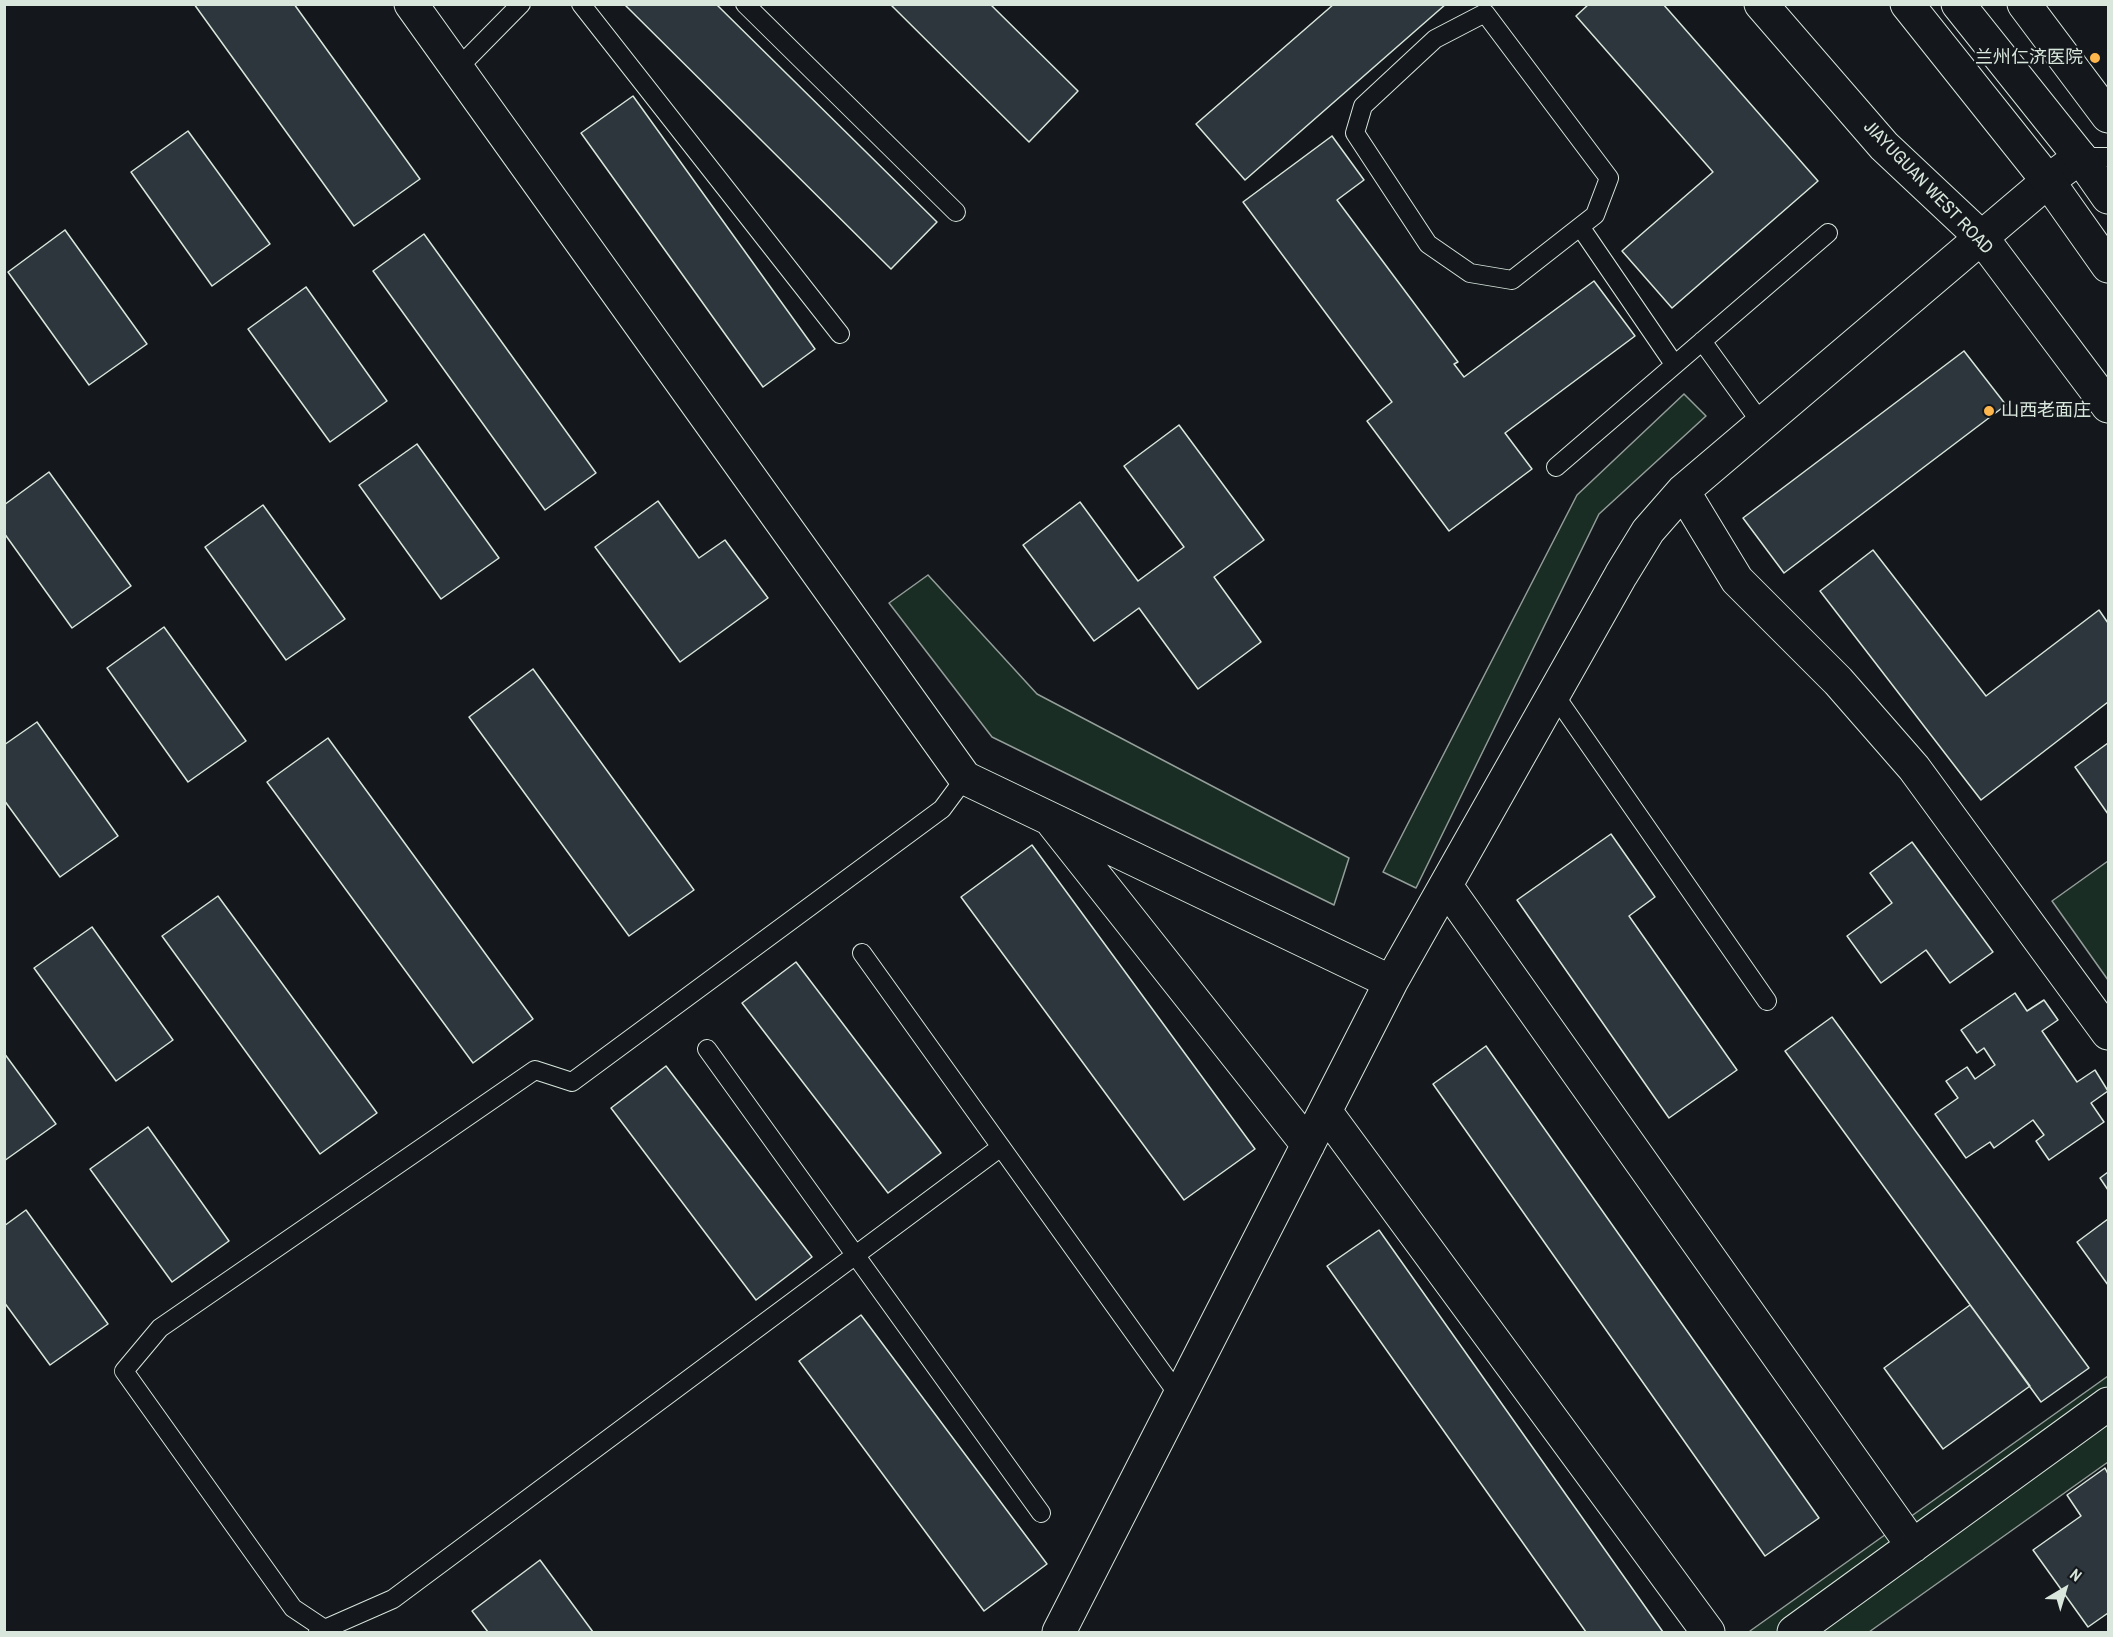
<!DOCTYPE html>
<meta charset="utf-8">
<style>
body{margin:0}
#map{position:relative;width:2113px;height:1637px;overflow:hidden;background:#14181c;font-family:"Archivo Narrow",sans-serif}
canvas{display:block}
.frame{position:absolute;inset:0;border:6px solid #d8e6dc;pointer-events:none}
.north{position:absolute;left:2035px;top:1559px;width:60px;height:60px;-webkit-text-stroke:4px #14181c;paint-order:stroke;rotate:38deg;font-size:16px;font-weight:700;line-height:24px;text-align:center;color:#d8e6dc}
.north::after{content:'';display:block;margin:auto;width:21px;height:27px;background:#d8e6dc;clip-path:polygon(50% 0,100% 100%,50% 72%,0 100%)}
</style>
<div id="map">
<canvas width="2113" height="1637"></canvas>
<div class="frame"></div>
<div class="north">N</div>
</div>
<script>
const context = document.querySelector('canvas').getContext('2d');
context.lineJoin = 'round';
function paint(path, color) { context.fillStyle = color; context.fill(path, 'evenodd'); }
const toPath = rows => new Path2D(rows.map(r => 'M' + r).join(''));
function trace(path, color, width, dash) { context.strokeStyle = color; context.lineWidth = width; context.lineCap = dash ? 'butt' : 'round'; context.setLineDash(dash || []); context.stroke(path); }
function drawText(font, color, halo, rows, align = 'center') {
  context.font = font + ' "Archivo Narrow","Noto Sans SC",sans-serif'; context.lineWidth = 4.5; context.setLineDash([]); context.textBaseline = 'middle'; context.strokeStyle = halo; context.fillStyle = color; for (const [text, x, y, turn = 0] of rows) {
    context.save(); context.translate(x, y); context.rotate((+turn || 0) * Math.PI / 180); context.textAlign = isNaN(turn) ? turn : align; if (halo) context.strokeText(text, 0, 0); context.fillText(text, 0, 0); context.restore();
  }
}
const green = toPath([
 [1684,394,1706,416,1599,514,1416,888,1383,872,1577,495,1684,394],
 [928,575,1037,694,1349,858,1334,905,992,737,889,603,928,575],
 [2108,861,2108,980,2052,901,2108,861],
 [2108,1376,2108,1462,1869,1632,1751,1632,1750,1631,2108,1376]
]);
paint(green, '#1a2d24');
trace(green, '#939e99', 1.5);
const building = toPath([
 [194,4,294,4,420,179,354,226,194,4],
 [624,4,716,4,937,222,891,269,624,4],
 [890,4,990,4,1078,91,1029,142,890,4],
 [1334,4,1446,4,1245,180,1196,124,1334,4],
 [1589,4,1663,4,1818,181,1672,308,1622,251,1713,172,1576,16,1589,4],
 [633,96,815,349,763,387,581,133,633,96],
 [188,131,270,244,212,286,131,172,188,131],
 [1332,136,1364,180,1337,200,1458,362,1454,364,1464,377,1594,281,1635,336,1505,433,1532,469,1449,531,1367,421,1392,402,1243,202,1332,136],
 [65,230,147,344,89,385,8,272,65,230],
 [424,234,596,473,545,510,373,271,424,234],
 [306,287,387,401,330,442,248,329,306,287],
 [1964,351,2006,405,1784,573,1743,518,1964,351],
 [1179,425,1264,540,1214,577,1261,642,1198,689,1139,608,1094,641,1023,545,1080,502,1138,581,1184,547,1124,466,1179,425],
 [417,444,499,558,441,599,359,485,417,444],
 [49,472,131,586,72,628,4,533,4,505,49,472],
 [658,501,699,558,725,540,768,598,680,662,595,547,658,501],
 [263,505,345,619,286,660,205,547,263,505],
 [1873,550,1986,696,2099,610,2108,623,2108,702,1981,800,1820,591,1873,550],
 [164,627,246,741,188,782,107,668,164,627],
 [533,669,694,890,629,936,469,717,533,669],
 [37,722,118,836,60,877,4,800,4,745,37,722],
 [328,738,533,1019,473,1063,267,782,328,738],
 [2108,743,2108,814,2075,767,2108,743],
 [1611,834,1655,897,1629,916,1737,1070,1669,1118,1517,900,1611,834],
 [1912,842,1993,952,1950,983,1926,950,1881,983,1847,936,1892,903,1870,873,1912,842],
 [1032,845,1255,1149,1184,1200,961,897,1032,845],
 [218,896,377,1113,320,1154,162,936,218,896],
 [92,927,173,1040,116,1081,34,968,92,927],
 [796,962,941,1153,888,1193,742,1003,796,962],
 [2015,993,2027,1011,2044,1000,2058,1020,2042,1031,2077,1082,2095,1070,2108,1091,2091,1103,2104,1122,2049,1160,2036,1141,2044,1135,2033,1120,1994,1148,1990,1142,1966,1158,1935,1114,1958,1098,1946,1081,1967,1067,1975,1079,1995,1065,1984,1048,1977,1053,1961,1030,2015,993],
 [1832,1017,2089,1368,2041,1402,1785,1051,1832,1017],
 [1486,1046,1819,1518,1765,1556,1433,1084,1486,1046],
 [4,1053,56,1124,4,1161,4,1053],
 [666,1066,812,1257,756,1300,611,1108,666,1066],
 [148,1127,229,1241,172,1282,90,1169,148,1127],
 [2108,1172,2108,1190,2100,1178,2108,1172],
 [26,1210,108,1324,50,1365,4,1302,4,1226,26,1210],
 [2108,1219,2108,1285,2077,1242,2108,1219],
 [1379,1230,1663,1632,1586,1632,1327,1266,1379,1230],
 [1970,1305,2030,1386,1943,1449,1884,1368,1970,1305],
 [861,1315,1047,1564,984,1611,799,1361,861,1315],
 [2105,1468,2108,1474,2108,1613,2088,1627,2033,1550,2081,1516,2067,1495,2105,1468],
 [540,1560,593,1632,488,1632,472,1611,540,1560]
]);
paint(building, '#2c363c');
trace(building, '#d8e6dc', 1.5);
const service = toPath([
 [581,4,840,334],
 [745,4,956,212],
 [1485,13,1609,178,1595,215,1512,280,1470,273,1428,244,1355,133,1363,106,1435,39,1485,13],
 [457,69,521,4],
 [2080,157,2108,157],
 [1581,228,1674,364],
 [1702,341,1762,424],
 [1556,467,1828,233],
 [1554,694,1767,1001],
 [862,953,1180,1397],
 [707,1049,1041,1513],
 [318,1632,393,1599,1001,1147],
 [329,1632,293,1608,124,1371,160,1328,535,1070,572,1082,942,809,965,778]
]);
const minor = toPath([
 [411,4,965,778,1391,982],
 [1761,4,1884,146,1982,238,2108,406],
 [2024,4,2108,116],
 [1683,491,1737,580,1838,681,1914,768,2108,1033],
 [1054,824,1308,1145],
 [1446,886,1913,1546],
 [1325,1111,1708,1632],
 [1059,1632,1391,982,1621,575,1648,531,1683,491,2048,181,2080,157],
 [1794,1632,2108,1404]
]);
const secondary = toPath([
 [1907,4,2048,181,2108,266],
 [1958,4,2080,157,2108,197]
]);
trace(service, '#d8e6dc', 20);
trace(minor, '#d8e6dc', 35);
trace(secondary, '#d8e6dc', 35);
trace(service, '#14181c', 18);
trace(minor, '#14181c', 33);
trace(secondary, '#14181c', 33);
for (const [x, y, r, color] of [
 [2095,58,6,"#ffb74d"],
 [1989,411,6,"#ffb74d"]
]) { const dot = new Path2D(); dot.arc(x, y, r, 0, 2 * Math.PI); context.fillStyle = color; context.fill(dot); trace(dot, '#14181c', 2); }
drawText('18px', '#d8e6dc', '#14181c', [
 ["兰州仁济医院",2083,58],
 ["山西老面庄",2001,411,"left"]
], 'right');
drawText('18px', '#d8e6dc', '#14181c', [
 ["JIAYUGUAN WEST ROAD",1928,188,46]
]);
</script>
